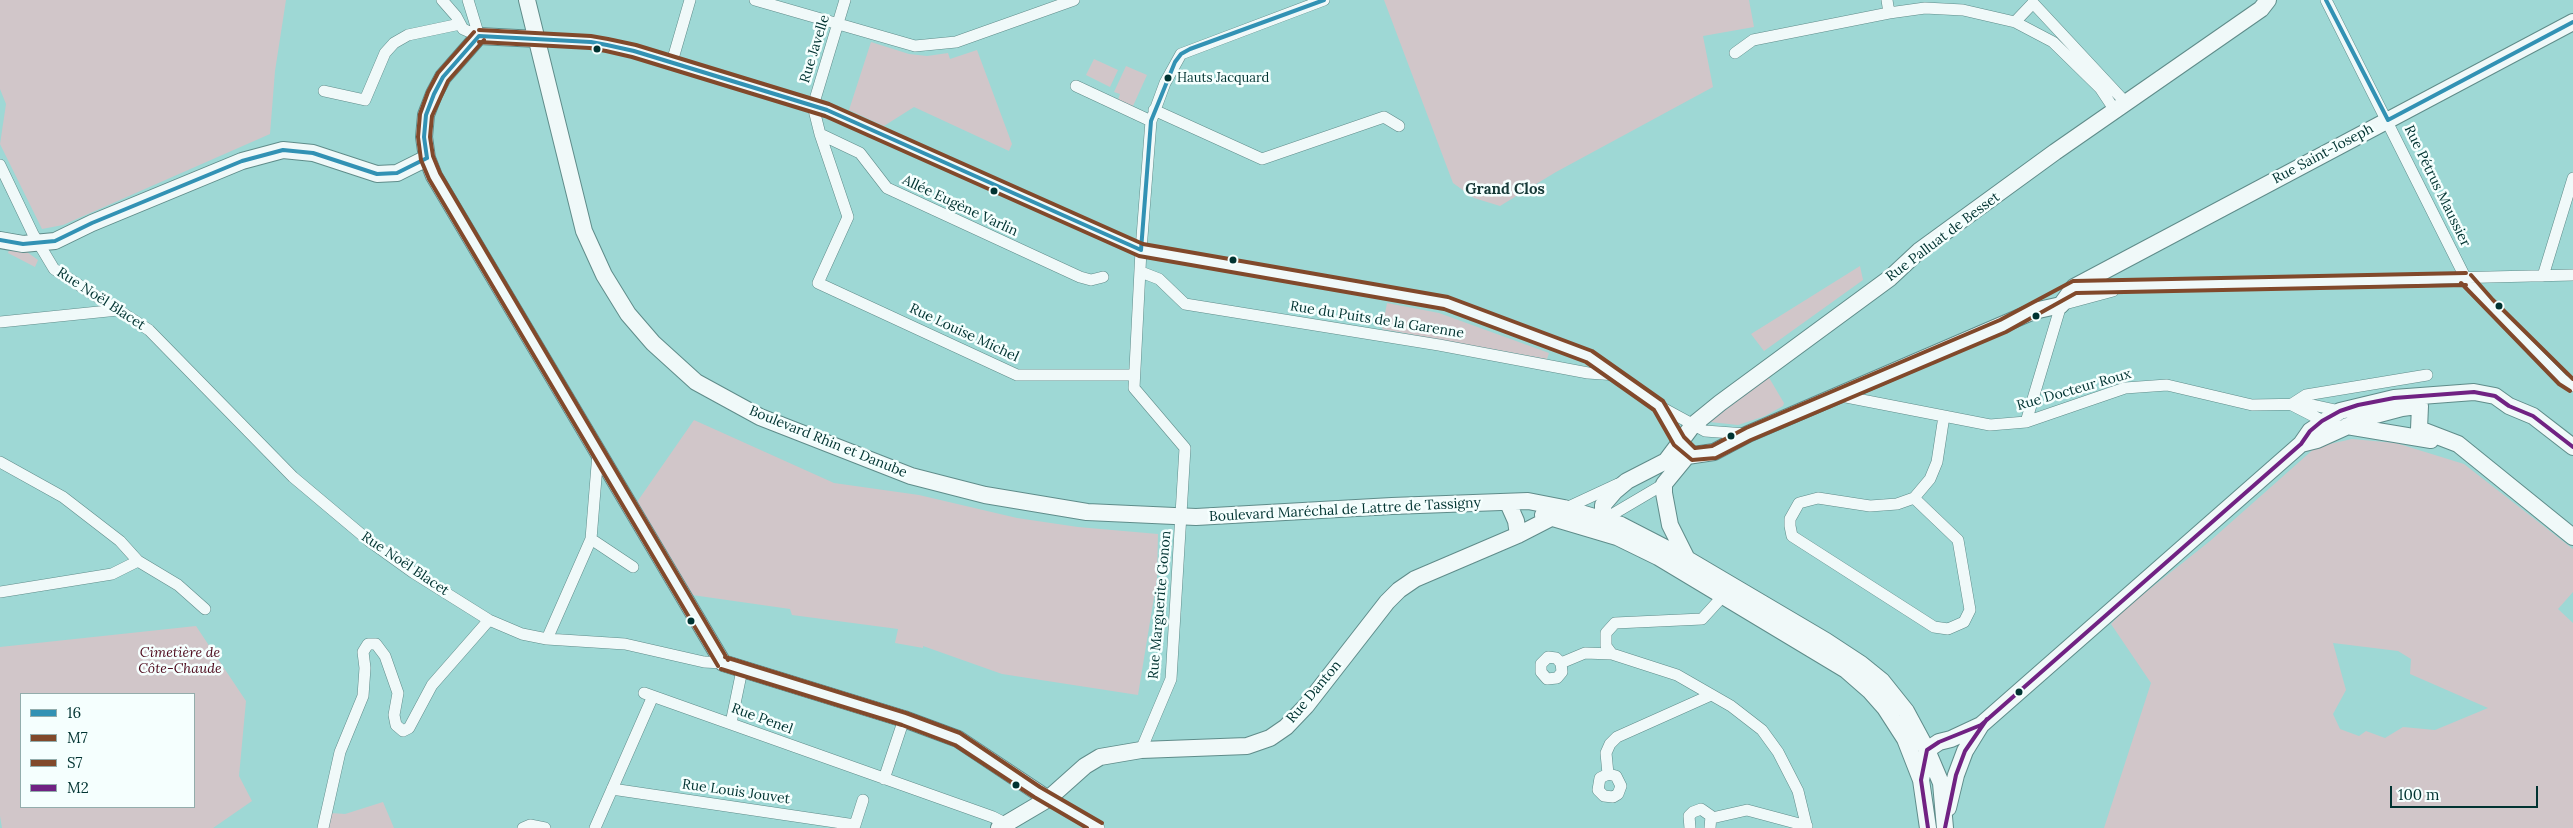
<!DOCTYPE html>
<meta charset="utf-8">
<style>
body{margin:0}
#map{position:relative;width:2573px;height:828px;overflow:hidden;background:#9ed8d5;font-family:Lora,serif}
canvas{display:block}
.legend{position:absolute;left:20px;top:693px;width:175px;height:115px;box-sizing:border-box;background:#f5fffe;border:1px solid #93adac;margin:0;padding:6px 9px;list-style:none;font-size:15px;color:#003331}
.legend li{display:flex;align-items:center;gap:10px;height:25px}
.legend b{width:25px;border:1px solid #93adac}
.scale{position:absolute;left:2390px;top:786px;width:148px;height:22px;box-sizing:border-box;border:2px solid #003331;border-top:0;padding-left:6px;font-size:15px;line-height:18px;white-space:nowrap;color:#003331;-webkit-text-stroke:4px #f5fffe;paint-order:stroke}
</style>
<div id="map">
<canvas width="2573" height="828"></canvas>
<ul class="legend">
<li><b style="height:6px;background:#3292b4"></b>16</li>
<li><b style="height:6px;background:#81492b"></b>M7</li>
<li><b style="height:6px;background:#81492b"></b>S7</li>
<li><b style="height:6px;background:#702283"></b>M2</li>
</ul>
<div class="scale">100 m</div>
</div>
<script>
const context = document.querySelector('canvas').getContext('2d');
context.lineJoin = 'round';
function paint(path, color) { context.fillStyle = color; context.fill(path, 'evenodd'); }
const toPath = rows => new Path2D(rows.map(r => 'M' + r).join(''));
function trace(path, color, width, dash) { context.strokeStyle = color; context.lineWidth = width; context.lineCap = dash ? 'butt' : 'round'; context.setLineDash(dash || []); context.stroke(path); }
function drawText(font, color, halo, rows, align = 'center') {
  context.font = font + ' Lora,serif'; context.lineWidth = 5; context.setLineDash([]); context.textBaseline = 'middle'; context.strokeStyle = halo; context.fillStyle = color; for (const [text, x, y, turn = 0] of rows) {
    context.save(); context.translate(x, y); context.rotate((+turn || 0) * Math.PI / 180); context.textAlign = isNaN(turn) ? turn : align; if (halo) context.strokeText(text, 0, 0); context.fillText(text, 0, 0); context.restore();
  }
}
paint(toPath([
 [0,0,286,0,275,71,270,134,63,225,42,229,0,144,6,104,0,89],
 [1384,0,1749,0,1754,27,1703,36,1713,87,1556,172,1500,206,1474,198,1453,183],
 [871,42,909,54,927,56,948,53,950,59,977,50,1012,144,1009,151,914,107,884,126,849,110],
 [1094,59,1118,70,1110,87,1086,75],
 [1126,66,1147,75,1133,106,1118,100,1120,94,1114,92],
 [9,250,27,252,38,260,35,267,8,253],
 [1860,266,1863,280,1764,351,1751,334],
 [1387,303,1439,313,1549,353,1547,359,1382,329],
 [1768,376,1784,403,1783,406,1765,416,1738,425,1710,422],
 [694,420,834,483,919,495,1017,518,1078,527,1158,534,1157,579,1138,695,1002,674,923,646,923,648,895,643,898,629,792,615,790,609,692,595,637,502],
 [2352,439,2396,443,2464,464,2573,549,2573,592,2558,609,2573,623,2573,828,2104,828,2151,683,2111,624,2127,607,2210,541,2316,447],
 [2333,643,2398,651,2411,659,2410,674,2488,708,2435,730,2403,727,2385,738,2366,731,2359,736,2340,729,2333,714,2346,690],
 [196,626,246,701,239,776,252,801,213,828,2,828,0,816,0,647],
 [194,694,194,807,21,807,21,694],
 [383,802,394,828,328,828,331,813,345,814]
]), '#d1c6c9');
const street = toPath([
 [442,0,456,16,463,29,479,36],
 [468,0,479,36],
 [755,0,915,46,956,42,1074,0],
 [845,0,813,106,820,134,848,217,818,283,1017,375,1134,375],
 [1887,0,1889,13],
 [2326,0,2466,279,2488,304,2563,380,2573,386],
 [2015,22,2033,3,2127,104],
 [537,39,591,42,634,51,827,110,1141,250,1446,303,1589,356,1659,406,1705,431,1746,434],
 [1735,53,1753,40,1889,13,1925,8,1963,10,2015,22,2053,42,2100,88,2116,112],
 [672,62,690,0],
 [1076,86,1151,121],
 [324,91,365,100,385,53,394,43,408,35,460,24],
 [1154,110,1262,159,1384,117,1399,126],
 [820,134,860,153,887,188,1080,277,1091,280,1103,277],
 [0,165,33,234,54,269,149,330,293,477,368,540,414,573,489,620,522,634,547,639,625,644,704,662,723,663],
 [1141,272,1159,279,1185,304,1439,345,1588,373,1617,375],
 [2543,276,2573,178],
 [2075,287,2573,275],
 [0,322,118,310],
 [1836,395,1990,425,2026,422,2125,388,2167,385,2252,405,2308,404,2340,411],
 [2292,404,2306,395,2427,375],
 [2292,405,2329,424],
 [1659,406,1679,441,1693,454],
 [2026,422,2061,305,2113,291],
 [0,462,63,497,120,541,138,561,178,585,205,609],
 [1914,498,1958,540,1970,610,1964,622,1948,629,1934,627,1792,536,1790,526,1790,519,1799,503,1818,498,1870,506,1897,504,1914,498,1930,479,1937,462,1944,416],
 [1562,510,1618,484],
 [1603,520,1664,484],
 [591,539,633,567],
 [0,592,112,574,138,561],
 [1723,596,1702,619,1615,623,1606,633,1606,646,1612,654,1677,675,1731,706,1762,730,1778,752,1798,791,1807,828],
 [547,639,591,539,598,453],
 [1561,663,1562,672,1557,678,1547,679,1541,672,1541,664,1548,657,1556,658,1561,663,1585,653,1612,654],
 [644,693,993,817,1007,824],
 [731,723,742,670],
 [1141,750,1171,679,1185,448,1134,388,1141,250,1151,121,1165,83,1181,54,1324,0],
 [1608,774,1600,778,1598,790,1604,796,1613,797,1618,794,1621,786,1616,776,1608,774,1606,753,1610,744,1617,737,1711,695],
 [884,779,904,719],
 [612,789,855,825],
 [1048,799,1099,828],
 [1712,818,1747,810,1807,826],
 [855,825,863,800],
 [323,828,340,752,363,696,365,668,363,652,368,644,376,644,385,656,398,693,394,715,396,725,403,731,409,728,432,685,489,620],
 [523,828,530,825,545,828],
 [595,828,653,696],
 [1690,828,1689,816,1693,812,1701,809,1711,816,1710,828]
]);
const secondary = toPath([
 [527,0,584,231,604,275,628,314,653,343,696,382,760,417,911,476,985,495,1087,512,1196,517,1392,506,1528,501,1564,508,1621,525,1687,559,1826,641,1861,664,1882,681,1906,711,1927,750,1941,783,1945,828],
 [537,39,479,36,443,77,434,94,426,115,424,137,427,158,434,176,723,663,904,719,958,739,1048,799],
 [0,240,23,244,55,241,92,223,242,161,283,150,313,153,377,174,397,173,427,158],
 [2420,406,2419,429,2458,444,2573,537],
 [2347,426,2431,440],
 [2301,444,2317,440,2368,417,2402,408,2417,406],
 [1508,503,1516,521,1518,535],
 [1543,515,1617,537,1658,557,1846,670,1870,691,1885,708,1905,739,1921,780,1928,828],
 [1599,529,1603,520,1603,505,1615,491,1627,481,1666,461,1693,425,1720,403,1890,278,1919,251,2055,152,2261,9,2268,0],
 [1687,559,1670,525,1664,493,1664,484,1687,456,1714,452,1748,434,2034,311,2061,305,2074,287,2573,22],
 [1921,780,1927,750,1939,742,1951,739,1981,725,2301,444,2310,431,2340,411,2394,398,2474,392,2495,396,2509,406,2533,416,2573,447],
 [1948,808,1956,775,1965,751,1981,725],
 [999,828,1048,799,1085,766,1100,757,1141,750,1247,746,1270,738,1286,727,1306,706,1387,602,1399,590,1415,579,1518,535,1553,517]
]);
trace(street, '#5f8c8a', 12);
trace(secondary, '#5f8c8a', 18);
trace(street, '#f0f9f9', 11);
trace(secondary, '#f0f9f9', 16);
trace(toPath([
 [2326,0,2388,120],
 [479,36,591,42,607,45,634,51,827,110,1141,250],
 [2388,120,2573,22],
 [427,158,424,137,426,115,434,94,443,77,479,36],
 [0,240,23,244,55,241,92,223,242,161,283,150,313,153,377,174,397,173,427,158],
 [1141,250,1151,121,1175,62,1181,54,1190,49,1324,0]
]), '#3292b4', 4);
trace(toPath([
 [474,32,438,73,428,92,420,114,418,137,421,160,429,179,718,666],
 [479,42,590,48,606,51,632,57,825,116,1139,256,1444,309,1586,362,1654,410,1674,445,1692,460,1716,458,1751,440,2006,332,2076,293,2466,285],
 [2461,283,2559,384,2570,391],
 [721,669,902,725,955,745,1034,797,1087,828]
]), '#81492b', 4);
trace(toPath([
 [479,30,591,36,608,39,636,45,829,104,1143,244,1448,297,1592,351,1663,401,1684,437,1695,448,1712,446,1746,428,2000,320,2073,281,2466,273],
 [484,40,448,81,432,116,430,137,433,156,440,173,728,660],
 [2471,275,2493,300,2573,379],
 [725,657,906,713,960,733,1040,787,1102,823]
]), '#81492b', 4);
trace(toPath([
 [1928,828,1921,780,1927,750,1939,742,1981,725,2301,444,2310,431,2322,421,2340,411,2358,405,2394,398,2474,392,2495,396,2509,406,2533,416,2573,447],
 [1945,828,1956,775,1965,751,1987,719]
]), '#702283', 4);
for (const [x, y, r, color] of [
 [597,49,4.5,"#003331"],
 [1168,78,4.5,"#003331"],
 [994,191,4.5,"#003331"],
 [1233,260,4.5,"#003331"],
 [2499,306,4.5,"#003331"],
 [2036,316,4.5,"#003331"],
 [1731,436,4.5,"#003331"],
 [691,621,4.5,"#003331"],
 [2019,692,4.5,"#003331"],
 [1016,785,4.5,"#003331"]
]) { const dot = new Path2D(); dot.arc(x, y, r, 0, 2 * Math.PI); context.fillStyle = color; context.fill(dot); trace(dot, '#f5fffe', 2); }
drawText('13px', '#003331', '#f5fffe', [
 ["Hauts Jacquard",1177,78]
], 'left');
drawText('14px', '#003331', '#f5fffe', [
 ["Rue Javelle",815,49,-73],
 ["Rue Saint-Joseph",2323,154,-28],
 ["Rue Pétrus Maussier",2437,186,64],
 ["Allée Eugène Varlin",960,206,25],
 ["Rue Palluat de Besset",1943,237,-37],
 ["Rue Noël Blacet",101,299,33],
 ["Rue du Puits de la Garenne",1377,320,9],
 ["Rue Louise Michel",964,333,25],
 ["Rue Docteur Roux",2074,390,-16],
 ["Boulevard Rhin et Danube",828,442,22],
 ["Boulevard Maréchal de Lattre de Tassigny",1345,510,-3],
 ["Rue Noël Blacet",405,564,34],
 ["Rue Marguerite Gonon",1160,605,-85],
 ["Rue Danton",1314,692,-50],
 ["Rue Penel",762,719,20],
 ["Rue Louis Jouvet",736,792,8]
]);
drawText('italic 14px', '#4e0a1c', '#f5fffe', [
 ["Cimetière de",180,653],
 ["Côte-Chaude",180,669]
]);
drawText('bold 15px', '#163937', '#f5fffe', [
 ["Grand Clos",1505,190]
]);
</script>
